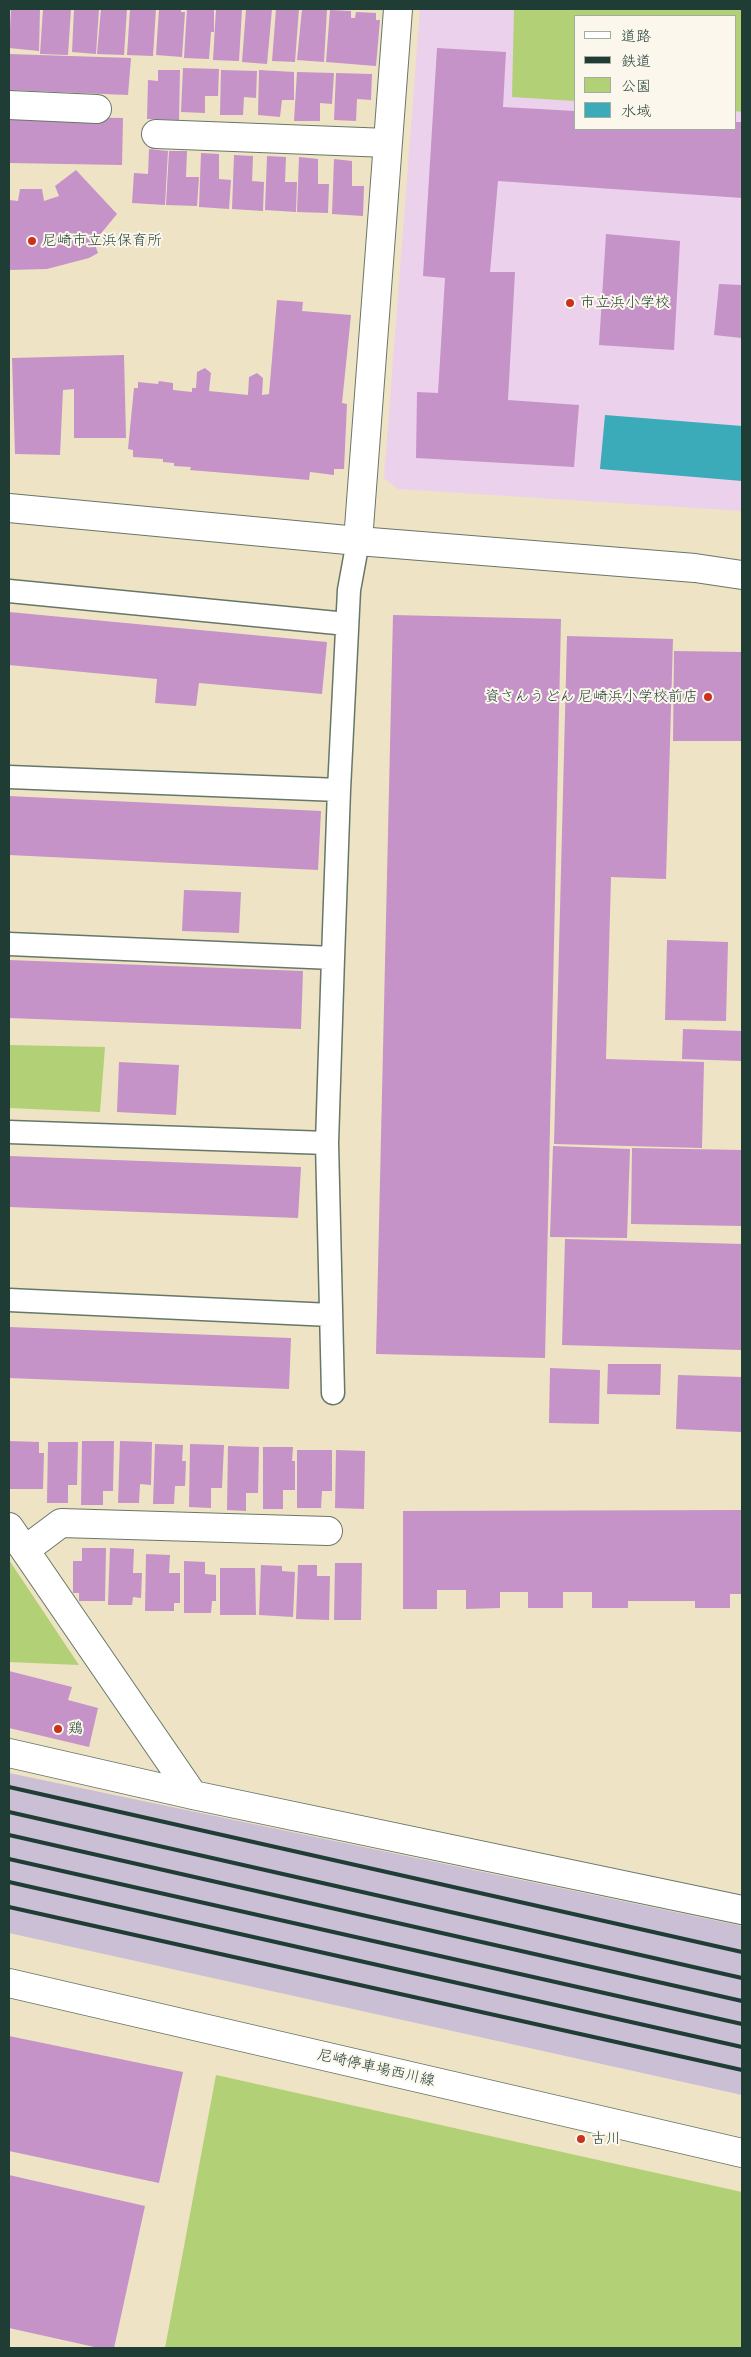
<!DOCTYPE html>
<meta charset="utf-8">
<style>
body{margin:0}
#map{position:relative;width:751px;height:2357px;overflow:hidden;background:#eee3c5;font-family:Delius,"Klee One",sans-serif}
canvas{display:block}
.frame{position:absolute;inset:0;border:10px solid #1f3d34;pointer-events:none}
.legend{position:absolute;left:574px;top:15px;width:162px;height:115px;box-sizing:border-box;background:#fbf7ec;border:1px solid #a3ada2;margin:0;padding:6px 9px;list-style:none;font-size:15px;color:#1f3d34}
.legend li{display:flex;align-items:center;gap:10px;height:25px}
.legend b{width:25px;border:1px solid #a3ada2}
</style>
<div id="map">
<canvas width="751" height="2357"></canvas>
<div class="frame"></div>
<ul class="legend">
<li><b style="height:6px;background:#fff"></b>道路</li>
<li><b style="height:6px;background:#1f3d34"></b>鉄道</li>
<li><b style="height:14px;background:#b2d076"></b>公園</li>
<li><b style="height:14px;background:#3baab9"></b>水域</li>
</ul>
</div>
<script>
const context = document.querySelector('canvas').getContext('2d');
context.lineJoin = 'round';
function paint(path, color) { context.fillStyle = color; context.fill(path, 'evenodd'); }
const toPath = rows => new Path2D(rows.map(r => 'M' + r).join(''));
function trace(path, color, width, dash) { context.strokeStyle = color; context.lineWidth = width; context.lineCap = dash ? 'butt' : 'round'; context.setLineDash(dash || []); context.stroke(path); }
function drawText(font, color, halo, rows, align = 'center') {
  context.font = font + ' Delius,"Klee One",sans-serif'; context.lineWidth = 4; context.setLineDash([]); context.textBaseline = 'middle'; context.strokeStyle = halo; context.fillStyle = color; for (const [text, x, y, turn = 0] of rows) {
    context.save(); context.translate(x, y); context.rotate((+turn || 0) * Math.PI / 180); context.textAlign = isNaN(turn) ? turn : align; if (halo) context.strokeText(text, 0, 0); context.fillText(text, 0, 0); context.restore();
  }
}
paint(toPath([
 [420,9,742,9,742,511,398,489,384,478],
 [575,16,735,16,735,129,575,129]
]), '#ebd1eb');
paint(toPath([
 [9,1773,742,1926,742,2095,9,1933]
]), '#cbbfd5');
paint(toPath([
 [514,9,742,9,742,112,735,111,735,16,575,16,575,101,512,97],
 [9,1045,105,1047,100,1112,9,1108],
 [9,1560,79,1665,9,1662],
 [216,2075,742,2192,742,2348,165,2348]
]), '#b2d076');
paint(toPath([
 [605,415,742,426,742,481,600,469]
]), '#3baab9');
paint(toPath([
 [11,9,40,9,39,51,9,48],
 [43,9,71,9,68,55,40,54],
 [74,9,99,9,96,54,72,52],
 [101,9,127,9,124,55,97,54],
 [130,9,156,9,153,56,127,55],
 [159,9,181,9,181,12,185,12,182,57,156,55],
 [187,9,214,9,214,32,211,32,209,59,184,58],
 [216,9,242,9,239,61,213,60],
 [246,9,272,9,267,64,242,62],
 [276,9,299,9,295,62,272,61],
 [302,9,327,10,324,62,297,60],
 [330,10,351,11,351,18,355,18,356,12,376,13,376,20,380,20,376,66,326,62],
 [437,48,506,52,503,107,575,111,575,129,735,129,735,122,742,122,742,198,498,181,490,272,515,272,508,400,579,405,574,467,416,458,417,392,438,393,445,278,423,276],
 [9,54,131,58,128,95,9,90],
 [183,68,219,69,218,96,205,96,205,113,181,112],
 [158,70,180,70,179,120,147,119,148,80,158,81],
 [221,70,257,71,256,98,244,97,243,115,220,115],
 [259,70,294,72,294,100,282,100,280,117,258,115],
 [297,72,334,73,332,104,320,103,320,121,294,121],
 [336,73,372,74,371,100,357,99,356,121,334,120],
 [9,116,123,118,122,165,9,163],
 [149,149,168,151,165,205,132,203,134,173,148,174],
 [169,151,187,151,186,177,199,177,197,206,166,205],
 [201,153,219,154,219,179,231,180,229,209,199,207],
 [234,155,253,156,252,181,264,182,263,211,232,209],
 [267,156,286,157,285,182,297,182,296,212,265,210],
 [299,157,318,159,318,184,329,184,328,213,297,212],
 [334,159,352,161,352,186,364,186,363,216,332,214],
 [76,170,117,214,94,242,98,253,89,258,47,269,9,270,9,200,18,201,20,189,42,189,44,201,59,196,55,186],
 [606,234,680,241,674,350,599,345],
 [719,284,742,285,742,338,714,335],
 [277,300,303,302,302,311,351,315,342,403,347,404,344,469,334,469,334,475,310,472,309,480,190,470,191,467,174,466,174,463,163,462,163,459,133,457,133,450,128,449,134,388,138,388,138,382,158,384,159,381,173,383,173,390,192,392,192,388,196,388,197,372,205,368,211,373,209,391,248,395,249,377,257,373,263,378,262,395,269,394],
 [124,355,126,438,74,438,74,389,63,390,60,455,15,454,12,358],
 [9,612,327,642,322,694,199,683,196,706,155,703,157,679,9,665],
 [393,615,561,619,545,1358,376,1354],
 [567,636,673,639,666,879,611,877,606,1059,704,1062,702,1148,554,1144],
 [674,651,742,652,742,741,673,741],
 [9,796,321,811,318,870,9,855],
 [184,890,241,892,239,933,182,931],
 [667,940,728,942,726,1021,665,1020],
 [9,960,303,971,301,1029,9,1018],
 [683,1029,742,1031,742,1061,682,1059],
 [119,1062,179,1065,176,1115,117,1112],
 [553,1146,630,1149,627,1238,550,1237],
 [632,1148,742,1150,742,1226,631,1224],
 [9,1156,301,1167,298,1218,9,1207],
 [565,1239,742,1244,742,1350,562,1345],
 [9,1327,291,1338,289,1389,9,1378],
 [608,1364,661,1364,660,1395,607,1394],
 [550,1368,600,1370,599,1424,549,1423],
 [678,1375,742,1377,742,1432,676,1429],
 [9,1441,39,1442,39,1453,44,1453,43,1489,9,1489],
 [82,1441,114,1441,113,1491,103,1491,103,1505,81,1505],
 [120,1441,152,1442,151,1485,140,1484,139,1503,118,1503],
 [48,1442,78,1442,77,1485,68,1485,68,1503,47,1503],
 [155,1444,183,1445,182,1461,186,1461,185,1486,175,1486,174,1504,153,1504],
 [190,1444,224,1445,222,1488,211,1488,211,1508,189,1507],
 [228,1446,259,1447,258,1493,246,1493,246,1511,227,1510],
 [263,1447,293,1447,292,1461,295,1461,295,1490,283,1490,283,1509,263,1509],
 [297,1450,332,1450,332,1491,322,1491,321,1508,297,1508],
 [336,1450,365,1451,364,1509,335,1508],
 [742,1510,742,1594,730,1594,730,1608,695,1608,695,1601,628,1601,628,1608,592,1608,592,1592,563,1592,563,1608,528,1608,528,1592,500,1592,500,1608,466,1609,466,1590,437,1590,437,1609,403,1609,403,1511],
 [82,1548,106,1548,105,1601,79,1601,79,1593,73,1593,73,1561,82,1561],
 [110,1548,134,1549,133,1573,142,1573,141,1598,133,1597,132,1605,108,1605],
 [146,1554,170,1555,169,1573,180,1573,180,1603,174,1603,174,1611,145,1611],
 [184,1561,205,1562,205,1574,216,1575,216,1601,212,1601,211,1613,184,1613],
 [335,1563,362,1563,361,1620,334,1620],
 [261,1565,282,1566,282,1571,295,1572,293,1617,259,1615],
 [298,1565,317,1565,317,1576,330,1576,329,1620,296,1619],
 [220,1568,255,1568,256,1615,220,1615],
 [9,1671,72,1687,68,1700,98,1708,89,1747,9,1728],
 [9,2036,183,2072,159,2183,9,2151],
 [9,2175,145,2206,114,2348,99,2348,9,2328]
]), '#c593c7');
const lane = toPath([
 [9,591,347,624],
 [9,777,339,790,333,958,9,944],
 [339,790,349,590,358,541],
 [9,1132,327,1143,333,1393],
 [327,1143,333,958],
 [9,1300,331,1315]
]);
const street = toPath([
 [9,105,97,109],
 [156,134,388,143],
 [358,541,398,9],
 [9,1527,193,1795],
 [25,1550,61,1523,328,1531],
 [9,1753,193,1795,742,1910]
]);
const secondary = toPath([
 [9,508,358,541,695,568,742,575],
 [9,1983,742,2153]
]);
trace(lane, '#677767', 25);
trace(street, '#677767', 30);
trace(secondary, '#677767', 30);
trace(lane, '#fff', 22);
trace(street, '#fff', 28);
trace(secondary, '#fff', 28);
trace(toPath([
 [9,1787,742,1952],
 [9,1812,742,1978],
 [9,1835,742,2001],
 [9,1859,742,2024],
 [9,1882,742,2047],
 [9,1907,742,2070]
]), '#1f3d34', 4);
for (const [x, y, r, color] of [
 [32,241,5,"#c8321e"],
 [570,303,5,"#c8321e"],
 [708,697,5,"#c8321e"],
 [58,1729,5,"#c8321e"],
 [581,2139,5,"#c8321e"]
]) { const dot = new Path2D(); dot.arc(x, y, r, 0, 2 * Math.PI); context.fillStyle = color; context.fill(dot); trace(dot, '#fbf7ec', 2); }
drawText('15px', '#1f3d34', '#fbf7ec', [
 ["尼崎市立浜保育所",42,241],
 ["市立浜小学校",580,303],
 ["資さんうどん 尼崎浜小学校前店",698,697,"right"],
 ["鶏",68,1729],
 ["古川",591,2139]
], 'left');
drawText('15px', '#1f3d34', '#fbf7ec', [
 ["尼崎停車場西川線",376,2068,13]
]);
</script>
